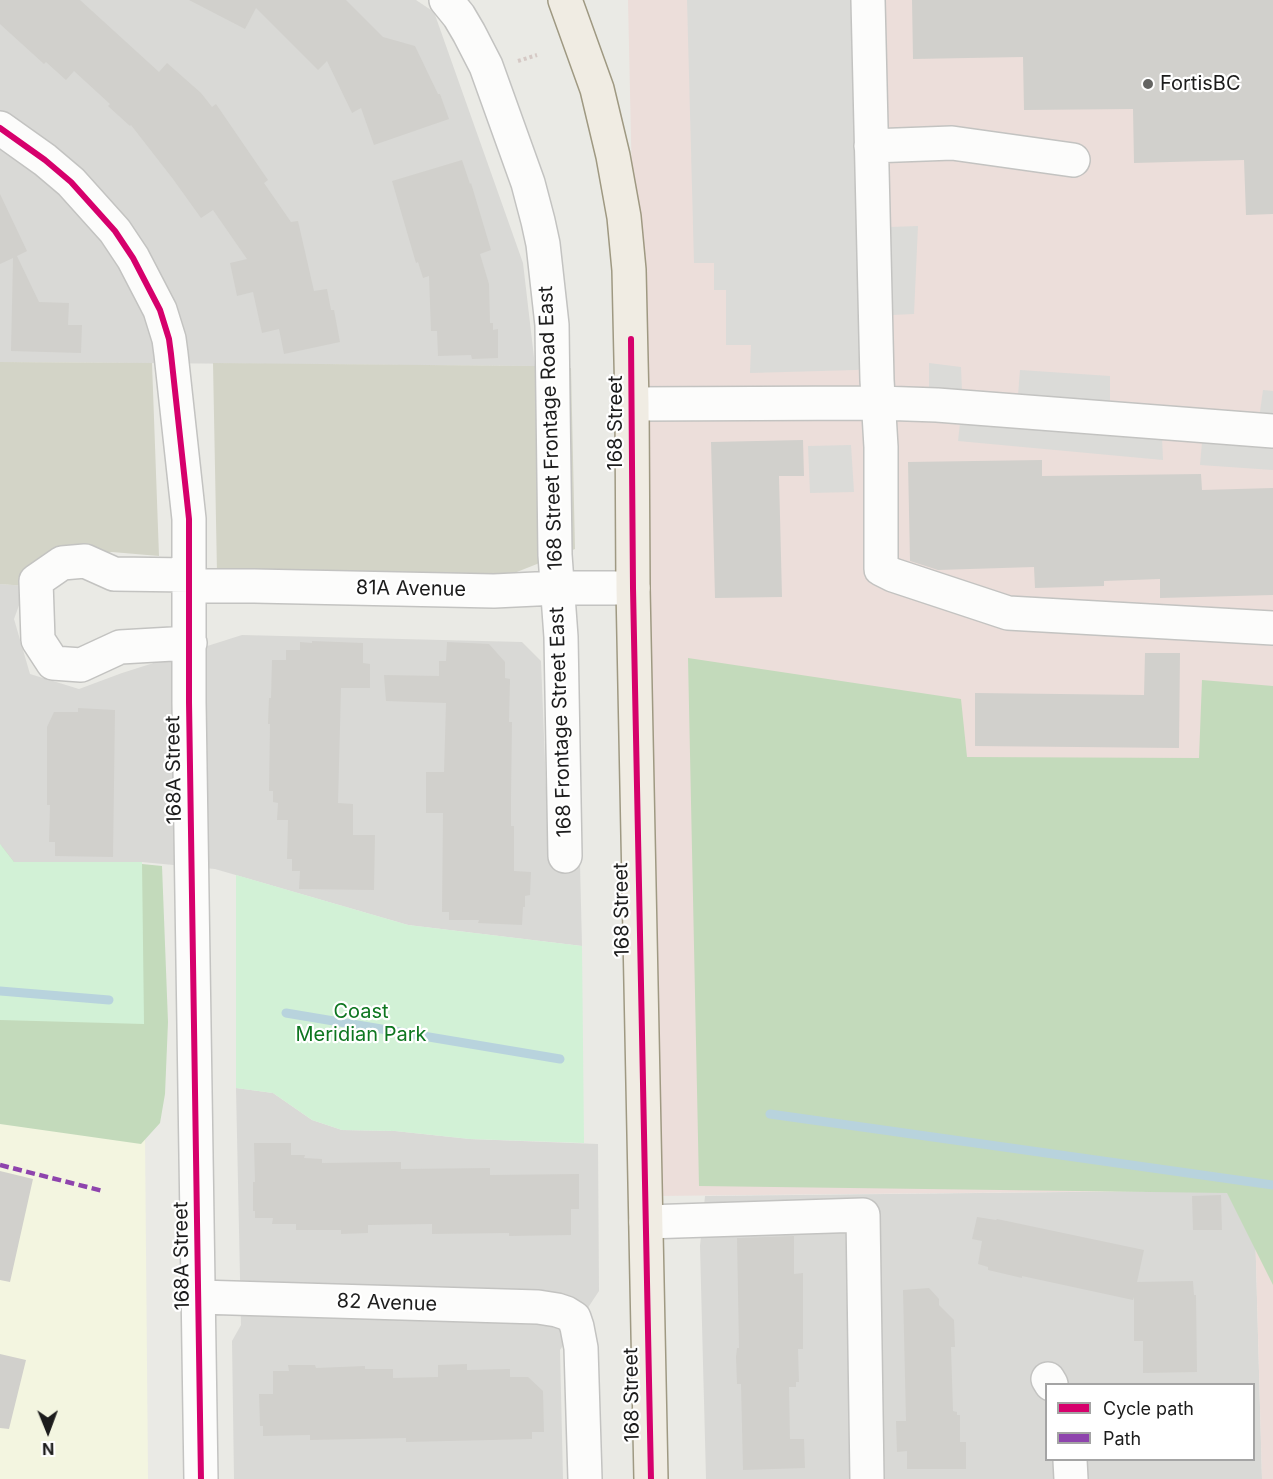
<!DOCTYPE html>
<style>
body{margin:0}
#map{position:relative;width:1273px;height:1479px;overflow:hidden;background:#eaeae5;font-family:Inter,sans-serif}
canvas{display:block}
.legend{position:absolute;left:1045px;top:1383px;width:210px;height:78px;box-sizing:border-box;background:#fff;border:2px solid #a4a4a4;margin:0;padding:8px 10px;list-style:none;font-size:18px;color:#1c1c1c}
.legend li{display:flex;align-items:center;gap:12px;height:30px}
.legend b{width:30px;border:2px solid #a4a4a4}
.north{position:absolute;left:18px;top:1401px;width:60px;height:60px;-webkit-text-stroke:4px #fff;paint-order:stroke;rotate:179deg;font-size:16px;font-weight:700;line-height:24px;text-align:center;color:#1c1c1c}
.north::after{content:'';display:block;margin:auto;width:21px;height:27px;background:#1c1c1c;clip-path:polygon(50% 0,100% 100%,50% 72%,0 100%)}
</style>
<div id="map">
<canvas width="1273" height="1479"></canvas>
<ul class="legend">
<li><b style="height:8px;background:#d6006c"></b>Cycle path</li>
<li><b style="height:8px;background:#8e44ad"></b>Path</li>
</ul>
<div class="north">N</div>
</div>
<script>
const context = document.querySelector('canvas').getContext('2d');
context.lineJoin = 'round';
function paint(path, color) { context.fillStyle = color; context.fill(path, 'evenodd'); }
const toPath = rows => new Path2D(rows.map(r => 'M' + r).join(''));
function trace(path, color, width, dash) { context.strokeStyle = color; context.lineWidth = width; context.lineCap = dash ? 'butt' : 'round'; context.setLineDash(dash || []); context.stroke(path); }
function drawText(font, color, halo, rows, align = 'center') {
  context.font = font + ' Inter,sans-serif'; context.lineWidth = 4.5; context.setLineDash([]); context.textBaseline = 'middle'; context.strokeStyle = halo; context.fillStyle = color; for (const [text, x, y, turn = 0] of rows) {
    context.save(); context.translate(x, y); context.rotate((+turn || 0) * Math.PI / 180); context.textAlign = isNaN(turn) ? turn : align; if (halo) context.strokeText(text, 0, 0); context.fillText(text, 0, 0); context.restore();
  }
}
paint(toPath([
 [0,0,416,0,434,12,523,263,535,366,0,362],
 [0,584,26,586,14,619,30,674,79,689,122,673,242,635,522,642,541,661,549,864,580,864,582,946,408,925,215,869,142,862,13,862,0,844],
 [236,1088,273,1093,312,1120,342,1130,395,1131,470,1139,598,1144,599,1291,560,1350,563,1479,234,1479,232,1341,241,1325],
 [1254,1190,1262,1479,706,1479,700,1246,705,1196],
 [1046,1384,1254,1384,1254,1460,1046,1460]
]), '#d9d9d6');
paint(toPath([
 [628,0,1273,0,1273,1479,1262,1479,1254,1190,654,1196]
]), '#ecdeda');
paint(toPath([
 [0,1020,144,1024,148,1479,0,1479]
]), '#f3f5e0');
paint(toPath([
 [0,362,152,363,159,556,112,552,51,563,26,586,0,584],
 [213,363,535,366,571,368,575,549,494,581,217,573]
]), '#d3d4c7');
paint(toPath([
 [688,658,961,699,967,757,1199,758,1202,680,1273,686,1273,1285,1227,1193,699,1186],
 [0,844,14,862,142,864,162,866,168,1022,165,1094,160,1123,141,1144,0,1124]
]), '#c3dabb');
paint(toPath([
 [0,844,14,862,142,862,144,1024,0,1020],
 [236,875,408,925,582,946,584,1143,470,1139,395,1131,342,1130,312,1120,273,1093,236,1088]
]), '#d2f1d6');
paint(toPath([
 [687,0,885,0,890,227,918,226,914,314,892,315,893,365,856,370,750,373,751,345,726,345,726,290,714,290,714,263,694,263],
 [929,363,961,367,962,391,1018,395,1020,370,1110,376,1110,405,1259,419,1263,390,1273,391,1273,470,1200,465,1202,442,1162,437,1163,460,958,441,960,423,929,421],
 [851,445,854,492,810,493,808,446]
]), '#dbdbd8');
trace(toPath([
 [0,991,109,1000],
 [286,1013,560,1059],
 [770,1114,1273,1185]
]), '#b8d3dd', 9);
paint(toPath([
 [0,0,80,0,159,72,167,63,201,93,212,107,216,104,268,180,264,183,291,222,298,221,314,291,327,289,331,310,334,310,340,342,284,354,279,329,262,333,253,292,237,296,230,263,247,259,213,210,201,218,173,179,131,125,130,126,108,106,110,104,74,71,66,80,46,62,44,64,0,24],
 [189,0,346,0,383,37,415,46,438,94,440,94,449,119,374,145,361,108,352,113,327,61,318,70,256,8,245,29],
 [912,0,1273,0,1273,214,1246,215,1244,160,1134,163,1133,109,1024,110,1023,57,913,59],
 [462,160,470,184,471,183,491,250,480,254,489,284,490,323,493,323,493,330,498,329,498,358,472,359,471,355,438,356,437,331,431,331,429,276,423,278,418,262,416,263,392,181],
 [0,194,27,251,17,256,39,302,69,303,68,325,82,325,81,353,11,351,13,258,0,264],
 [803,440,804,476,779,476,782,597,715,598,711,442],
 [1042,460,1042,476,1201,474,1202,490,1273,488,1273,595,1160,598,1160,579,1104,581,1104,586,1035,588,1034,567,938,570,910,561,908,462],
 [312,641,363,643,363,663,370,664,370,688,341,688,338,803,353,804,353,835,375,835,374,890,299,889,300,871,292,871,292,859,287,859,288,820,277,820,278,803,273,802,273,791,269,791,270,724,268,724,269,698,271,698,272,660,286,660,286,650,300,650,300,642,312,643],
 [447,642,489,644,505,662,505,678,510,679,509,722,512,722,511,797,511,826,514,826,514,871,531,872,530,895,525,896,525,907,523,907,522,925,478,923,479,920,449,920,449,912,442,912,443,813,426,813,426,772,444,772,446,703,386,701,384,675,439,676,439,661,446,661],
 [1145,653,1180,653,1179,748,975,746,975,693,1144,695],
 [78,708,115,710,113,857,55,856,55,842,49,842,50,805,47,805,47,727,54,712,78,712],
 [254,1143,291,1143,291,1155,305,1155,304,1158,322,1159,322,1163,401,1162,401,1169,490,1168,490,1175,579,1174,579,1209,571,1209,571,1235,509,1236,509,1233,432,1234,432,1224,368,1225,368,1233,341,1234,341,1230,296,1230,296,1224,272,1224,273,1218,255,1218,255,1211,253,1211,253,1182,255,1182],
 [0,1171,33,1179,10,1282,0,1280],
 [1221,1195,1222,1230,1193,1230,1192,1196],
 [977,1217,996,1220,997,1219,1144,1250,1137,1282,1193,1281,1194,1295,1196,1295,1197,1372,1143,1373,1143,1341,1134,1341,1134,1297,1133,1300,1022,1276,1022,1278,988,1270,988,1267,978,1264,982,1241,972,1239],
 [794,1236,794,1274,803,1273,803,1349,798,1349,799,1382,796,1382,796,1387,789,1387,790,1439,804,1439,805,1468,743,1470,741,1384,737,1384,736,1357,737,1348,739,1348,737,1238],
 [929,1288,939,1299,939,1305,954,1320,955,1347,951,1347,953,1411,957,1412,957,1415,960,1415,960,1442,966,1442,966,1469,907,1469,907,1451,897,1452,896,1421,906,1421,903,1290],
 [0,1354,26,1360,9,1429,0,1428],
 [467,1364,467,1370,510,1369,510,1377,528,1377,543,1391,544,1432,532,1432,532,1439,406,1442,406,1438,310,1440,310,1435,263,1436,263,1426,260,1426,259,1394,273,1394,273,1371,289,1371,288,1365,315,1365,316,1368,365,1366,365,1369,393,1369,393,1378,438,1377,438,1365]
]), '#d1d0cc');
const minor = toPath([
 [446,0,459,16,469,33,486,66,528,183,538,221,543,244,552,325,555,555,561,637,565,856],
 [868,0,877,380,881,447,881,569,893,575,1008,613,1273,628],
 [0,128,45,160,71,182,115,231,133,258,160,310,169,339,171,354,189,519,189,702,201,1479],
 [871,146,952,143,1073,160],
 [632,404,879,403,937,405,1273,431],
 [190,575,114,574,85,561,62,563,36,581,38,640,53,663,81,665,120,647,190,643],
 [190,586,254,586,494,591,557,588,633,588],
 [646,1222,863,1215,867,1479],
 [199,1297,538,1307,557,1310,566,1313,574,1318,577,1327,581,1348,585,1479],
 [1048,1379,1051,1384],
 [1070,1460,1071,1479]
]);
const major = toPath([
 [565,0,597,89,613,156,624,217,629,270,632,404,633,588,651,1479]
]);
trace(minor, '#c3c3c1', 36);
trace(major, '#9f9982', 36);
trace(toPath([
 [518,61,537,55]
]), '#d5c9c5', 4, [3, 3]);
trace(minor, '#fcfcfb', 33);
trace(major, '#f0ece3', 33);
trace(toPath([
 [0,1165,103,1191]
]), '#8e44ad', 4.5, [9, 4.5]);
trace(toPath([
 [0,128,45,160,71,182,115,231,133,258,160,310,169,339,171,354,189,519,189,702,201,1479],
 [631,339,633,588,651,1479]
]), '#d6006c', 6);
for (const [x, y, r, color] of [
 [1148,84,6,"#646462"]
]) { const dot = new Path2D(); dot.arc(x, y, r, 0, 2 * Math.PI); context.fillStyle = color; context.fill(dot); trace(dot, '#fff', 2); }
drawText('20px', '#1c1c1c', '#fff', [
 ["FortisBC",1160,84]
], 'left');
drawText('20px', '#1c1c1c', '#fff', [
 ["168 Street",616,423,-90],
 ["168 Street Frontage Road East",551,428,-92],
 ["81A Avenue",411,589,1],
 ["168 Frontage Street East",561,722,-92],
 ["168A Street",174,770,-91],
 ["168 Street",622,910,-91],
 ["168A Street",182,1256,-91],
 ["82 Avenue",387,1303,2],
 ["168 Street",632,1395,-91]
]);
drawText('20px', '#0e7620', '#fff', [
 ["Coast",361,1012],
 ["Meridian Park",361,1035]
]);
</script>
